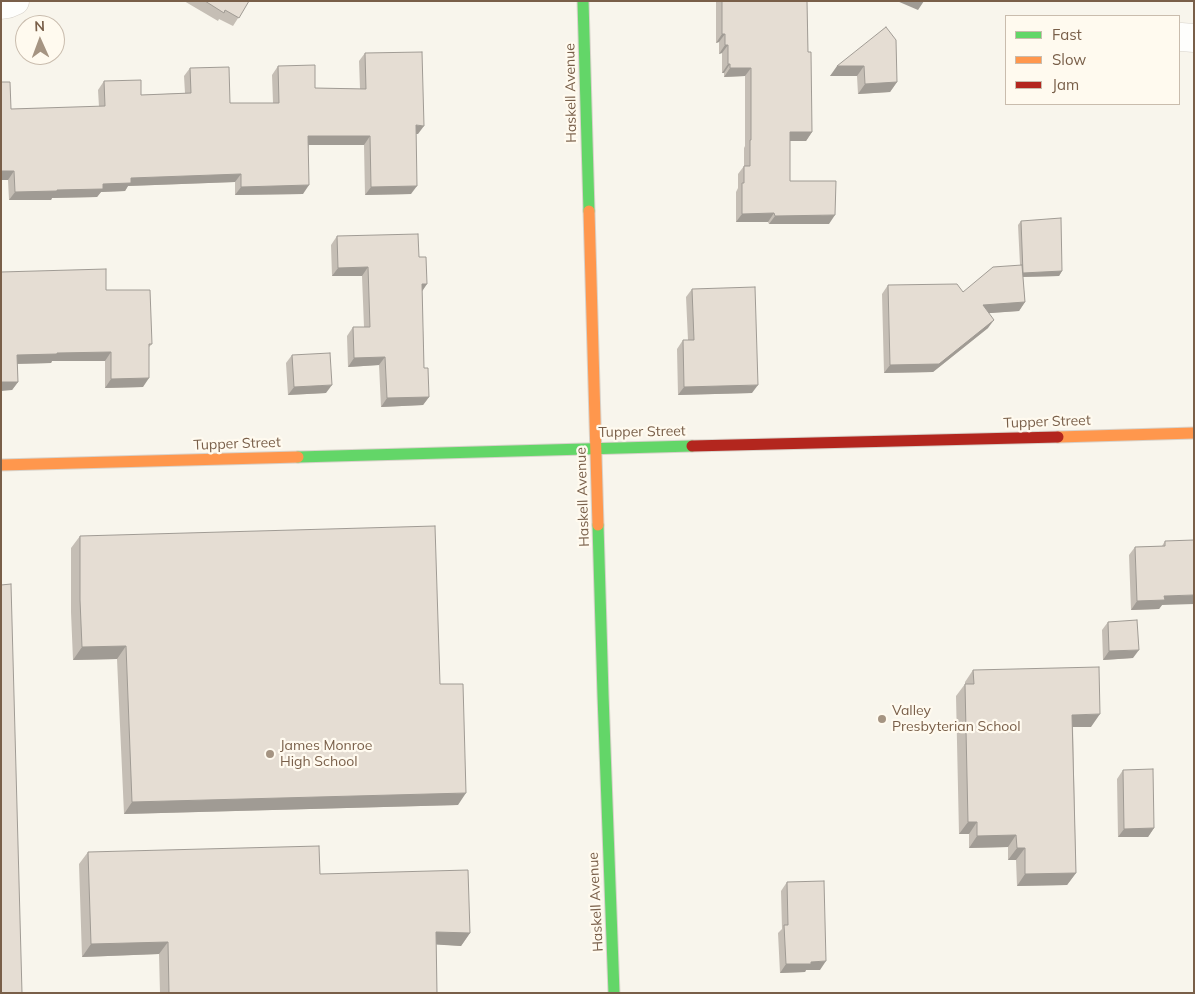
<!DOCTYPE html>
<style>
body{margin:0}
#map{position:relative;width:1195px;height:994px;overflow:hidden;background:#f8f5ec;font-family:Mulish,sans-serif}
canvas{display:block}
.frame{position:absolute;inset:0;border:2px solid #795f49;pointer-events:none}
.legend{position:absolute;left:1005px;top:15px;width:175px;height:90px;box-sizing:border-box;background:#fffaef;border:1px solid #c9bcad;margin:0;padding:6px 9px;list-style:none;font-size:15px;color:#795f49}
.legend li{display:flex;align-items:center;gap:10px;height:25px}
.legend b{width:25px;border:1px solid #c9bcad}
.north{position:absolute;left:15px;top:15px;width:50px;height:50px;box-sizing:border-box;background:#fffaef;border:1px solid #c9bcad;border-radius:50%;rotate:358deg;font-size:14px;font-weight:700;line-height:20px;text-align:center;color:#795f49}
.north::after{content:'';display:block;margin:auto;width:18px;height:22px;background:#a59482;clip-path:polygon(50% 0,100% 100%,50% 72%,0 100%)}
</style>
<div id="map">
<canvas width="1195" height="994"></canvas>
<div class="frame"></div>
<ul class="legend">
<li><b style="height:6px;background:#63d668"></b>Fast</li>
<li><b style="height:6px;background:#ff974d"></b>Slow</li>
<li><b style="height:6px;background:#b3261e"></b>Jam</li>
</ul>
<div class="north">N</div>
</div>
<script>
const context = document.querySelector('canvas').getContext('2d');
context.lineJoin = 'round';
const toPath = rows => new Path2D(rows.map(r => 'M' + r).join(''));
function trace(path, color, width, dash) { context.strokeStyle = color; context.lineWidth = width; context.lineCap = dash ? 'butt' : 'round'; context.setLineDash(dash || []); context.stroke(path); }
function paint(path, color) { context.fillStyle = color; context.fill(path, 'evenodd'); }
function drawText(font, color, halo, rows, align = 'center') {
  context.font = font + ' Mulish,sans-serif'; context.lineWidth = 4.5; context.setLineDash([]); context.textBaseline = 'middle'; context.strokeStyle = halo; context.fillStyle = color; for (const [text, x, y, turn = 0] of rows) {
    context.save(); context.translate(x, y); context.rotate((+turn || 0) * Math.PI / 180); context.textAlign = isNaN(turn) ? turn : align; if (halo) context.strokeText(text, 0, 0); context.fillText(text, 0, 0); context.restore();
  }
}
const street = toPath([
 [1,5,8,4,15,1],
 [1181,37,1194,38]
]);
const fast = toPath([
 [583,1,589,211],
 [298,457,692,446],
 [598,525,603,695,614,993]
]);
const slow = toPath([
 [589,211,598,525],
 [1058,437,1194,433],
 [1,465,298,457]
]);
const jam = toPath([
 [692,446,1058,437]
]);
trace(street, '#d7d2ca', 29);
trace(fast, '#d8d2ca', 13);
trace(slow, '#d8d2ca', 13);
trace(jam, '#d8d2ca', 13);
trace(street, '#fefefc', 28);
trace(fast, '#63d668', 11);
trace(slow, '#ff974d', 11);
trace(jam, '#b3261e', 11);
paint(toPath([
 [184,1,249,1,233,26,219,19,218,21],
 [716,1,807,1,808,52,812,132,806,141,790,141,790,181,829,224,769,224,768,222,736,222,736,192,738,188,738,174,744,166,744,148,745,146,745,76,724,77,724,73,722,73,722,53,719,54,719,42,716,43],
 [886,27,897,82,890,92,858,94,857,76,830,76],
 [365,53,418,134,416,134,411,194,365,195,364,145,309,145,303,194,235,195,235,182,128,186,125,191,101,192,97,197,52,198,51,200,9,200,8,180,11,109,99,107,98,90,104,81,141,95,185,93,184,76,190,68,230,103,273,103,272,75,278,66,315,88,360,89,359,61],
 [1021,221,1062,271,1059,276,1023,277,1025,302,1019,311,989,313,988,328,933,372,884,373,882,294,888,285,963,292,1020,265,1018,225],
 [337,236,419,257,422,291,424,368,429,397,423,405,381,407,379,365,348,367,347,336,353,327,364,327,362,276,332,276,331,245],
 [1,272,106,290,152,344,149,347,143,387,105,388,105,361,52,361,51,363,17,364,18,382,12,390],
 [692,289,752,393,678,395,677,349,683,340,688,340,686,297],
 [292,355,326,393,288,395,286,363],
 [80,536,440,684,458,805,124,814,117,659,73,660,71,612,71,548],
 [1165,541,1162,605,1159,609,1131,610,1129,555,1135,547,1162,546],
 [1108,622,1133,658,1103,660,1102,630],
 [973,670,1091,727,1073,727,1076,873,1067,885,1017,886,1016,860,1008,860,1008,847,969,848,969,834,959,834,956,696,965,684,965,682],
 [1123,770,1154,828,1148,837,1118,837,1117,779],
 [88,852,320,874,470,933,461,946,436,944,437,993,160,993,159,954,82,957,79,864],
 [787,882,820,970,806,970,805,972,780,973,778,933,782,929,781,891]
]), '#c5beb5');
paint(toPath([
 [897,1,924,1,918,10],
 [722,34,725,34,719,42,716,43],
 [725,45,728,45,722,53,719,54],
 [728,64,730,64,724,73,722,73],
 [837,66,864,66,857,76,830,76],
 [730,68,751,68,745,76,724,77],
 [897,82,890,92,858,94,865,84],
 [416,125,424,126,418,134,410,134],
 [790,132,812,132,806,141,784,141],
 [308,136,370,136,364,145,302,145],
 [1,171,14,171,8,180,1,180],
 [241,174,235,182,128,186,125,191,101,192,97,197,52,198,51,200,9,200,15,192,57,190,131,178],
 [309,185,303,194,235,195,241,187],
 [417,186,411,194,365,195,371,187],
 [774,213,768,222,736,222,742,214],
 [835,215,829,224,769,224,775,216],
 [368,267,362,276,332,276,338,268],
 [1062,271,1059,276,1020,277,1023,273],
 [422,284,427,284,421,293],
 [1025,302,1019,311,977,314,983,305],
 [994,320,988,328,933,372,884,373,890,365],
 [111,352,105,361,52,361,51,363,11,364,17,355,57,353],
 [385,357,379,365,348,367,354,358],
 [149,378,143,387,105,388,111,379],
 [1,382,18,382,12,390,1,391],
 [332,385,326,393,288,395,294,387],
 [758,385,752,393,678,395,684,387],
 [429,397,423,405,381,407,387,398],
 [1194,595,1194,604,1162,605,1159,609,1131,610,1137,601,1164,596],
 [126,646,117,659,73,660,82,647],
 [1139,650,1133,658,1103,660,1109,651],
 [1100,714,1091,727,1064,727,1072,715],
 [466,793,458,805,124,814,132,802],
 [968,822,977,822,969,834,959,834],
 [1154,828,1148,837,1118,837,1124,829],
 [1016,835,1008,847,969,848,977,836],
 [1017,848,1025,848,1016,860,1008,860],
 [1076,873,1067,885,1017,886,1025,874],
 [436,932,470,933,461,946,427,944],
 [168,942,159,954,82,957,91,944],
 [826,961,820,970,806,970,805,972,780,973,786,964]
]), '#a09b94');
const building = toPath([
 [205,1,249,1,239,18,225,10,224,13,205,1],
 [722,1,807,1,808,52,811,52,812,132,790,132,790,181,836,181,835,215,775,216,774,213,742,214,742,183,744,183,744,166,750,166,750,140,751,140,751,68,730,68,730,64,728,64,728,45,725,45,725,34,722,34,722,1],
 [886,27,896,40,897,82,865,84,864,66,837,66,886,27],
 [422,52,424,126,416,125,417,186,371,187,370,136,308,136,309,185,241,187,241,174,131,178,131,183,103,184,103,189,57,190,57,191,15,192,14,171,1,171,1,82,10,82,11,109,105,106,104,81,141,80,141,95,191,93,190,68,229,67,230,103,279,103,278,66,315,65,315,88,366,89,365,53,422,52],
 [1061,218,1062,271,1023,273,1021,221,1061,218],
 [418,234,419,257,426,257,427,284,422,284,424,368,428,368,429,397,387,398,385,357,354,358,353,327,370,327,368,267,338,268,337,236,418,234],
 [1022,265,1025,302,983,305,994,320,939,364,890,365,888,285,957,284,963,292,993,267,1022,265],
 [106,269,106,290,150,290,152,344,149,344,149,378,111,379,111,352,57,353,57,354,17,355,18,382,1,382,1,272,106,269],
 [755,287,758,385,684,387,683,340,694,340,692,289,755,287],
 [330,353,332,385,294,387,292,355,330,353],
 [435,526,440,684,463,684,466,793,132,802,126,646,82,647,80,600,80,536,435,526],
 [1194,540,1194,595,1164,596,1165,600,1137,601,1135,547,1165,546,1165,541,1194,540],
 [11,584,22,993,1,993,1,585,11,584],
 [1137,620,1139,650,1109,651,1108,622,1137,620],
 [1099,667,1100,714,1072,715,1076,873,1025,874,1025,848,1017,848,1016,835,977,836,977,822,968,822,965,684,974,684,973,670,1099,667],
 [1153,769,1154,828,1124,829,1123,770,1153,769],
 [319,846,320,874,468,870,470,933,436,932,437,993,169,993,168,942,91,944,88,852,319,846],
 [824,881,826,961,811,962,811,964,786,964,784,925,788,925,787,882,824,881]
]);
paint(building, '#e5ddd3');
trace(building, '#a09b94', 1);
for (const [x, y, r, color] of [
 [882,719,5,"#a59482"],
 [270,754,5,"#a59482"]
]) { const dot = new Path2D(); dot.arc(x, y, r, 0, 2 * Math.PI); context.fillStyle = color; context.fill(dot); trace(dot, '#fffaef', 2); }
drawText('14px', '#795f49', '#fffaef', [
 ["Haskell Avenue",571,93,-91],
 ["Tupper Street",1047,422,-2],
 ["Tupper Street",642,432,-1],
 ["Tupper Street",237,444,-2],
 ["Haskell Avenue",583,497,-92],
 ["Haskell Avenue",596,902,-93]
]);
drawText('14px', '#795f49', '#fffaef', [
 ["Valley",892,711],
 ["Presbyterian School",892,727],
 ["James Monroe",280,746],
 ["High School",280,762]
], 'left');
</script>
